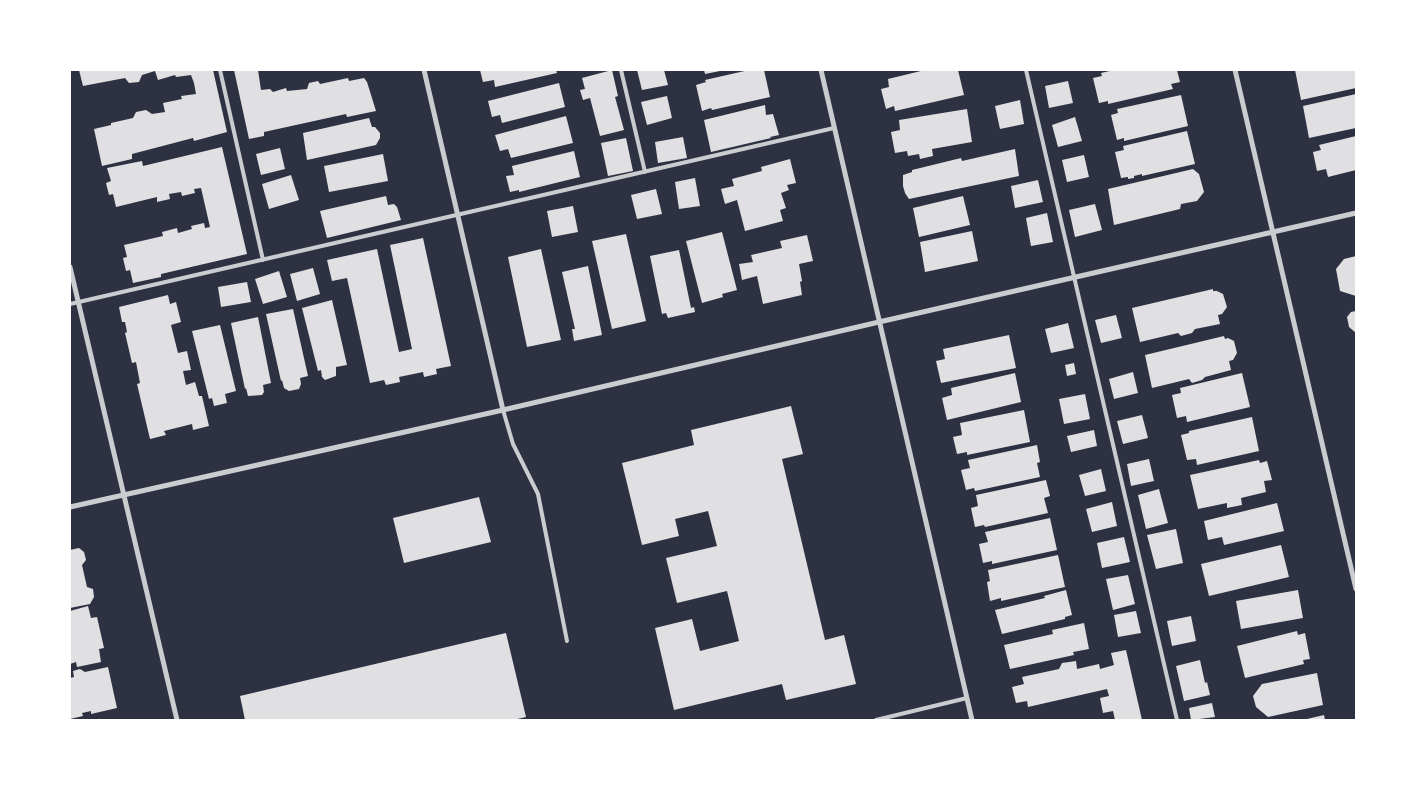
<!DOCTYPE html>
<style>
body{margin:0}
#map{position:relative;width:1426px;height:790px;overflow:hidden;background:#2d3142;font-family:Lato,sans-serif}
canvas{display:block}
.frame{position:absolute;inset:0;border:71px solid #fff;pointer-events:none}
</style>
<div id="map">
<canvas width="1426" height="790"></canvas>
<div class="frame"></div>
</div>
<script>
const context = document.querySelector('canvas').getContext('2d');
context.lineJoin = 'round';
function paint(path, color) { context.fillStyle = color; context.fill(path, 'evenodd'); }
const toPath = rows => new Path2D(rows.map(r => 'M' + r).join(''));
function trace(path, color, width, dash) { context.strokeStyle = color; context.lineWidth = width; context.lineCap = dash ? 'butt' : 'round'; context.setLineDash(dash || []); context.stroke(path); }
paint(toPath([
 [79,70,213,70,227,132,194,141,193,138,132,154,132,159,102,166,94,129,111,125,111,123,133,118,136,112,146,110,152,114,165,112,163,103,182,99,181,96,196,94,194,83,191,75,176,77,175,75,158,80,155,71,142,75,139,82,129,83,125,78,83,86],
 [234,70,258,70,261,90,270,89,273,92,286,88,287,91,307,89,309,83,318,81,320,84,348,78,349,81,364,78,367,82,376,111,347,117,346,114,264,132,264,136,249,139],
 [480,70,556,70,557,73,495,87,494,80,483,82],
 [612,70,618,96,615,97,624,130,600,136,590,98,583,100,580,90,585,89,582,78],
 [637,70,664,70,668,85,642,90],
 [704,70,720,70,720,71,705,74],
 [749,70,764,70,770,97,712,110,711,108,702,111,696,85,706,82,705,80],
 [925,70,958,70,964,95,895,111,894,106,886,109,881,89,889,87,888,79],
 [1114,70,1177,70,1180,82,1171,84,1173,89,1108,104,1108,101,1099,103,1093,78,1102,76,1101,73],
 [1295,70,1356,70,1356,88,1301,100],
 [1068,81,1073,103,1049,108,1045,86],
 [559,83,565,107,502,123,500,115,492,117,488,101],
 [1356,94,1356,128,1309,138,1303,106],
 [1181,95,1188,126,1124,141,1124,138,1117,140,1111,115,1118,113,1117,109],
 [667,96,672,118,647,125,641,102],
 [1020,100,1024,124,1000,129,995,106],
 [765,105,766,115,773,114,779,135,770,137,771,138,711,152,704,120],
 [967,109,972,142,932,149,933,156,920,159,919,154,908,156,907,151,895,153,891,132,900,130,899,120],
 [566,116,573,143,511,158,508,149,500,151,495,135],
 [1075,117,1082,141,1058,147,1052,125],
 [369,118,372,127,375,127,380,133,380,138,376,145,307,160,303,133],
 [1187,131,1195,164,1142,176,1142,174,1134,176,1134,178,1128,179,1128,177,1121,178,1115,152,1124,150,1123,146],
 [1356,136,1356,170,1328,177,1326,169,1317,171,1313,152,1321,150,1319,145],
 [683,137,687,158,658,163,655,142],
 [626,138,633,171,608,176,601,143],
 [222,147,247,254,161,274,161,277,133,283,130,270,126,271,123,258,127,257,124,245,163,236,162,232,177,228,178,233,192,229,191,226,204,223,205,228,210,227,201,188,194,189,195,193,182,196,181,192,169,194,170,199,157,202,157,197,116,207,113,194,109,195,106,183,111,181,107,168,142,161,143,166],
 [280,148,285,169,261,175,256,154],
 [1015,149,1019,176,909,199,905,193,903,186,903,175,912,172,912,170,961,158,962,161],
 [574,151,580,177,519,192,519,190,510,192,506,176,514,175,512,166],
 [383,154,388,181,329,192,324,166],
 [1084,155,1089,177,1067,182,1062,160],
 [790,159,796,183,787,185,789,190,781,193,786,208,780,210,783,221,745,231,737,200,725,204,721,189,734,186,732,179,762,171,761,167],
 [1193,169,1199,174,1204,192,1197,201,1181,204,1180,209,1114,225,1108,189],
 [291,175,299,200,269,209,262,184],
 [695,178,700,206,679,209,675,182],
 [1038,180,1043,202,1015,208,1011,186],
 [656,189,662,214,637,219,631,195],
 [386,196,388,205,394,204,397,207,401,220,327,238,320,211],
 [963,196,970,225,919,237,913,208],
 [1095,204,1102,230,1075,237,1069,210],
 [573,206,578,232,552,237,547,211],
 [1047,213,1053,242,1031,246,1026,218],
 [972,231,978,261,925,272,920,242],
 [722,232,737,290,722,294,723,297,702,303,686,241],
 [626,234,646,321,612,329,592,241],
 [807,235,813,261,799,264,802,281,800,282,802,295,763,304,757,276,742,280,739,264,753,262,751,255,782,248,780,241],
 [423,238,451,366,436,369,437,374,424,377,423,372,399,377,400,382,386,385,384,380,370,383,347,278,332,281,327,260,377,249,399,352,412,349,390,245],
 [541,249,561,340,527,347,508,257],
 [679,250,691,308,694,307,695,312,668,318,666,313,662,314,650,256],
 [1356,256,1356,296,1340,291,1336,269,1344,259],
 [588,266,602,335,574,341,572,329,575,329,562,272],
 [313,268,320,294,297,301,290,274],
 [279,271,287,297,263,304,255,279],
 [247,282,251,302,221,307,218,287],
 [1213,289,1213,291,1217,291,1223,294,1227,307,1222,314,1218,315,1220,324,1195,329,1192,333,1181,336,1178,333,1140,342,1132,308],
 [168,295,170,304,176,302,181,322,171,325,178,353,187,351,191,370,183,371,186,385,195,382,199,396,202,396,209,426,193,430,192,424,164,431,166,435,150,439,137,384,140,383,136,362,132,363,125,333,127,332,125,322,122,322,119,307],
 [332,300,347,365,336,367,336,376,325,380,322,377,321,370,318,371,302,308],
 [293,309,308,376,300,378,301,384,299,389,289,391,284,388,282,380,281,381,266,314],
 [1356,311,1356,333,1349,327,1347,317,1351,312],
 [1116,315,1122,338,1101,343,1095,320],
 [258,317,271,383,263,385,264,392,262,395,248,396,246,388,245,389,231,323],
 [1068,323,1074,348,1051,353,1045,329],
 [220,325,236,391,225,394,227,403,214,406,212,398,209,399,192,331],
 [1009,335,1016,368,941,383,936,361,945,359,943,349],
 [1224,336,1225,339,1228,338,1234,341,1237,353,1233,360,1229,361,1231,370,1205,377,1202,380,1192,383,1189,379,1152,388,1145,355],
 [1074,363,1076,374,1067,376,1065,365],
 [1133,372,1138,393,1114,399,1109,379],
 [1015,373,1021,402,947,420,942,398,952,395,951,388],
 [1242,373,1250,407,1187,422,1186,416,1177,418,1172,395,1181,393,1180,388],
 [1085,394,1090,419,1064,424,1059,399],
 [791,406,803,454,782,459,825,640,844,635,856,684,786,700,782,684,674,710,655,628,692,619,700,651,739,641,727,591,677,603,666,558,717,546,708,511,675,519,679,536,642,545,622,463,694,445,691,430],
 [1024,410,1030,442,967,455,967,452,957,454,953,437,962,435,960,423],
 [1142,415,1148,438,1123,444,1117,421],
 [1252,417,1259,451,1197,465,1196,459,1187,460,1181,435,1189,433,1189,431],
 [1094,430,1097,446,1071,452,1067,436],
 [1037,445,1040,462,1037,463,1040,477,975,491,974,488,966,490,961,470,970,468,968,460],
 [1149,459,1154,481,1131,486,1127,464],
 [1259,460,1260,463,1267,461,1272,480,1264,481,1266,492,1241,498,1242,505,1227,508,1227,503,1198,509,1190,475],
 [1101,469,1106,491,1085,496,1079,475],
 [1046,480,1050,496,1044,498,1048,513,985,527,984,525,975,527,971,508,978,506,976,495],
 [1159,489,1168,523,1146,529,1138,495],
 [479,497,491,542,404,563,393,518],
 [1112,502,1117,526,1092,532,1086,509],
 [1277,503,1284,531,1224,545,1222,537,1208,540,1204,521],
 [1050,518,1057,550,992,564,992,561,983,563,979,544,988,542,985,532],
 [1176,529,1183,563,1156,569,1147,535],
 [1124,537,1130,562,1102,568,1097,543],
 [1281,545,1289,577,1209,596,1201,564],
 [79,548,84,552,86,560,82,565,87,587,93,589,94,597,90,604,70,608,70,550],
 [1058,555,1065,587,1001,601,1001,598,990,601,987,582,990,581,988,570],
 [1128,575,1135,604,1113,610,1106,579],
 [1066,590,1072,615,1065,617,1065,619,1002,634,995,610,1045,598,1044,596],
 [1298,590,1303,618,1241,629,1236,601],
 [88,606,91,618,97,617,104,648,99,649,101,662,77,667,76,662,70,664,70,611],
 [1136,611,1141,633,1118,637,1114,615],
 [1191,616,1196,641,1172,646,1167,621],
 [1084,623,1089,649,1073,652,1074,655,1010,669,1004,645,1053,634,1052,630],
 [1297,631,1298,635,1305,633,1310,659,1303,660,1304,664,1245,678,1237,646],
 [506,633,526,717,513,720,245,720,240,696],
 [1126,650,1142,720,1115,720,1113,711,1103,713,1100,698,1109,696,1107,689,1028,707,1027,701,1016,703,1012,687,1024,684,1022,677,1059,669,1062,663,1076,661,1077,669,1099,664,1100,669,1114,665,1111,653],
 [1200,660,1205,683,1207,682,1210,695,1184,701,1176,666],
 [108,667,117,708,91,714,91,711,82,713,83,716,70,719,70,678,74,677,73,671,80,669,85,672],
 [1317,673,1323,705,1268,717,1256,707,1253,696,1262,684],
 [1212,703,1215,717,1191,720,1189,708],
 [1324,715,1325,720,1307,720,1307,719]
]), '#e0e0e3');
trace(toPath([
 [220,70,263,260],
 [621,70,645,172],
 [1026,70,1177,720],
 [70,304,834,128],
 [503,410,513,444,538,494,567,641],
 [876,720,967,698]
]), '#caccd0', 4);
trace(toPath([
 [424,70,503,410],
 [821,70,972,720],
 [1235,70,1356,589],
 [70,267,177,720],
 [70,507,503,410,879,322,1356,213]
]), '#caccd0', 5);
</script>
